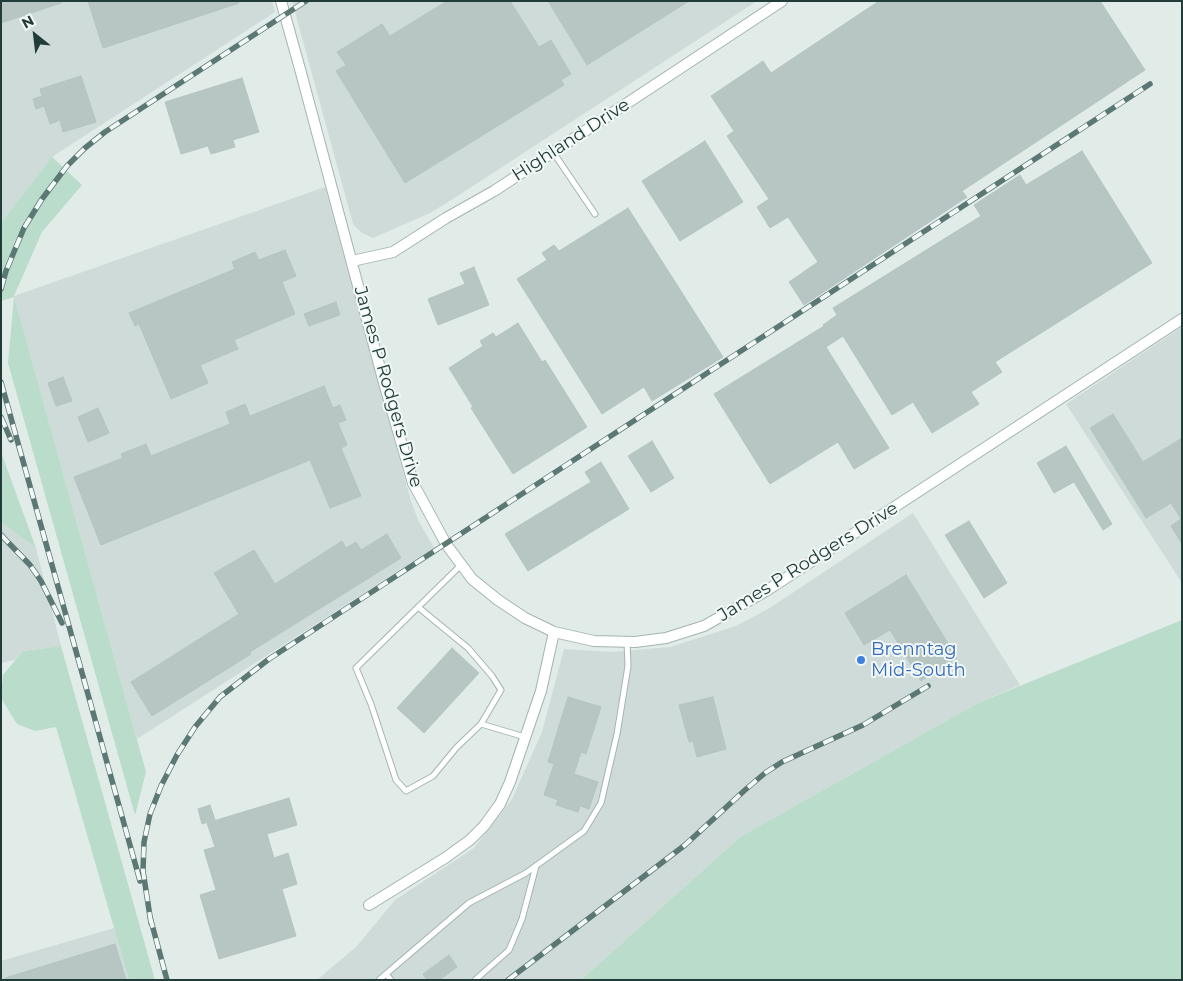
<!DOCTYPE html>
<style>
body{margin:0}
#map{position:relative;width:1183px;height:981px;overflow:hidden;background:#e1ece9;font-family:Montserrat,sans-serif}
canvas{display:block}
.frame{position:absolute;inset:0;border:2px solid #223c3a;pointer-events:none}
.north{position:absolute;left:10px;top:10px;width:50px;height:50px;-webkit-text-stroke:4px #f2f8f6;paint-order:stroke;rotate:331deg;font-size:14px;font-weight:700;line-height:20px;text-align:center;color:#223c3a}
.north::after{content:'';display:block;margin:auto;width:18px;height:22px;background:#223c3a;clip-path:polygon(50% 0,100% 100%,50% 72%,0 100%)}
</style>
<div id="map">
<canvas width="1183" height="981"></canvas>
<div class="frame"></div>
<div class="north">N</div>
</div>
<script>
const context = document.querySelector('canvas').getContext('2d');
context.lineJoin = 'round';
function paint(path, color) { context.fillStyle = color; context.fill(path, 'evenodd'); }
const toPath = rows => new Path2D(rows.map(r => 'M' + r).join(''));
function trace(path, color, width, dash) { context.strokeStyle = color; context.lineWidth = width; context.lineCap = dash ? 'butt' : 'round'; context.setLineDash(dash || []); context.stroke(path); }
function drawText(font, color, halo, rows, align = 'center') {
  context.font = font + ' Montserrat,sans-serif'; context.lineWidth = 4; context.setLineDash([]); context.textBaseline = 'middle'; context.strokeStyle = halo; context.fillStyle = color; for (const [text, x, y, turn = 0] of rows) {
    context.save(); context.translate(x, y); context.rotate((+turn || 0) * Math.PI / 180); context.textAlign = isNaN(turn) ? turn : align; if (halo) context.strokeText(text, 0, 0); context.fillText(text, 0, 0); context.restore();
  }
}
paint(toPath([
 [1,1,272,1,275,12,52,157,1,223],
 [292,1,757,1,453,199,430,213,373,238,362,233,353,224],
 [325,187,411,501,418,520,434,548,137,739,14,296],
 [1182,327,1182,583,1066,404],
 [913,513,1020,685,978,703,740,837,581,980,317,980,357,946,395,900,474,848,512,799,542,732,564,649,611,652,670,647,736,626,768,609],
 [1,522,36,548,61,646,23,651,15,660,1,663],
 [114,928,129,980,1,980,1,961]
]), '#cfdbd8');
paint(toPath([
 [52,157,82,185,42,232,14,296,146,772,135,815,8,363,14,297,1,301,1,223],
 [1,452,36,548,1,522],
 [1182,620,1182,980,581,980,740,837,978,703],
 [61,646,155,980,129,980,56,727,35,731,17,724,1,698,3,675,23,651]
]), '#badcca');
const building = toPath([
 [1,1,61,1,61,3,1,23,1,1],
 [88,1,238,1,239,3,103,48,88,1],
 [447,1,510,1,539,47,551,40,571,74,561,80,564,85,405,183,336,71,346,65,337,52,382,24,390,36,447,1],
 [548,1,689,1,587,65,548,1],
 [879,1,1100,1,1145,70,962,191,967,197,804,305,789,282,818,262,788,217,770,228,757,207,769,199,727,136,734,131,711,96,763,61,771,73,879,1],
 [81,76,96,122,63,132,60,120,50,124,44,106,36,109,33,99,42,96,40,89,81,76],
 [242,78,259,132,233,140,235,147,211,154,208,146,181,154,165,102,242,78],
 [705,141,743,202,680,241,642,181,705,141],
 [1082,151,1152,263,995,362,1002,372,971,392,979,404,932,433,913,402,892,415,843,336,826,347,889,448,854,469,838,442,770,484,714,394,824,326,823,325,837,315,833,308,981,216,974,205,1020,175,1026,185,1082,151],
 [628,208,723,357,652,401,644,387,602,414,517,279,547,260,542,253,554,245,559,251,628,208],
 [285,250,296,276,282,282,295,314,234,340,238,349,200,365,208,383,171,399,139,324,135,326,129,313,235,269,232,262,255,252,259,260,285,250],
 [474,267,489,305,438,325,428,299,465,284,460,273,474,267],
 [336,302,340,315,309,326,304,314,336,302],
 [518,323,542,362,545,360,587,427,513,474,471,408,473,407,449,368,483,346,480,341,493,333,496,337,518,323],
 [63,377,72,401,56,406,48,383,63,377],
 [324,386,333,408,340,405,346,420,338,423,347,445,341,448,361,496,330,508,310,460,101,545,74,477,123,458,121,454,146,444,151,456,230,424,226,412,245,404,250,416,324,386],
 [98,408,109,433,88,442,78,417,98,408],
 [1113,414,1143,462,1182,438,1182,544,1171,526,1181,519,1171,503,1146,518,1090,428,1113,414],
 [652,441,674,478,651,492,628,456,652,441],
 [1066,446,1112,524,1103,530,1074,482,1054,493,1037,463,1066,446],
 [601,462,629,509,528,571,505,534,591,482,585,472,601,462],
 [969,521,1007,583,984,598,945,535,969,521],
 [387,534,401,558,250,652,251,654,152,716,131,682,239,614,214,573,254,550,275,584,342,541,346,548,356,542,361,550,387,534],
 [906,575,957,658,921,681,890,630,864,645,845,613,906,575],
 [452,648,479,673,424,733,397,708,452,648],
 [568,697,601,707,586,754,581,752,574,774,598,782,589,809,580,806,578,812,556,805,558,800,544,795,554,764,548,762,568,697],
 [713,697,726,749,697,757,693,741,689,742,679,705,713,697],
 [289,798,297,825,267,834,274,858,288,853,297,884,282,889,296,936,219,959,200,895,216,890,204,850,215,847,207,823,289,798],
 [210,805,215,820,202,824,198,809,210,805],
 [115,944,126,980,6,980,5,978,115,944],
 [449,955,457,967,439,980,427,980,423,974,449,955]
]);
paint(building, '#b7c6c2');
trace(building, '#b4c5c1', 1);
const lane = toPath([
 [553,152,595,214],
 [461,565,356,668,371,704,396,780,406,791,433,776,456,748,481,724,525,737],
 [418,607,468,648,492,676,501,690,481,724],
 [386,974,391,980],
 [379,980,469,903,526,873,584,831,601,803,617,734,628,666,627,642],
 [475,980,509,950,522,919,536,866]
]);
const street = toPath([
 [281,1,300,69,384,383,413,483,446,544,472,579,498,600,525,618,554,632,594,641,635,642,666,638,704,626,766,591,1182,319],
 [352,261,393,252,446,218,494,191,782,1],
 [369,905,445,858,470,840,484,826,500,804,510,782,541,691,554,632]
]);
trace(lane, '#a4b4b1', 7);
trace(street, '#a4b4b1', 12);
trace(lane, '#fff', 5);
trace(street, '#fff', 10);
const rail = toPath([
 [1,289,6,271,24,228,42,199,67,166,85,148,105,132,306,1],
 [1,382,140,881],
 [1,417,11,440],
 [1,535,30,565,41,581,62,623],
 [150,917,167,980],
 [151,923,143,871,144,842,150,814,161,786,177,755,195,727,220,697,269,659,1150,84],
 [508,980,685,845,745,790,765,773,782,762,863,725,928,686]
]);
trace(rail, '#5c7875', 5.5);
trace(rail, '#f2f8f6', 4, [11]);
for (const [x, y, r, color] of [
 [861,660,5,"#3f7fe0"]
]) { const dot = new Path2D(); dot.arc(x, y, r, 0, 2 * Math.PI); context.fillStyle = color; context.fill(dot); trace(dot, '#f2f8f6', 2); }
drawText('18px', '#223c3a', '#f2f8f6', [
 ["Highland Drive",571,140,-33],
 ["James P Rodgers Drive",388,387,74],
 ["James P Rodgers Drive",808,562,-32]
]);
drawText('18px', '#366cbe', '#f2f8f6', [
 ["Brenntag",871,650],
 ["Mid-South",871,671]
], 'left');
</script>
